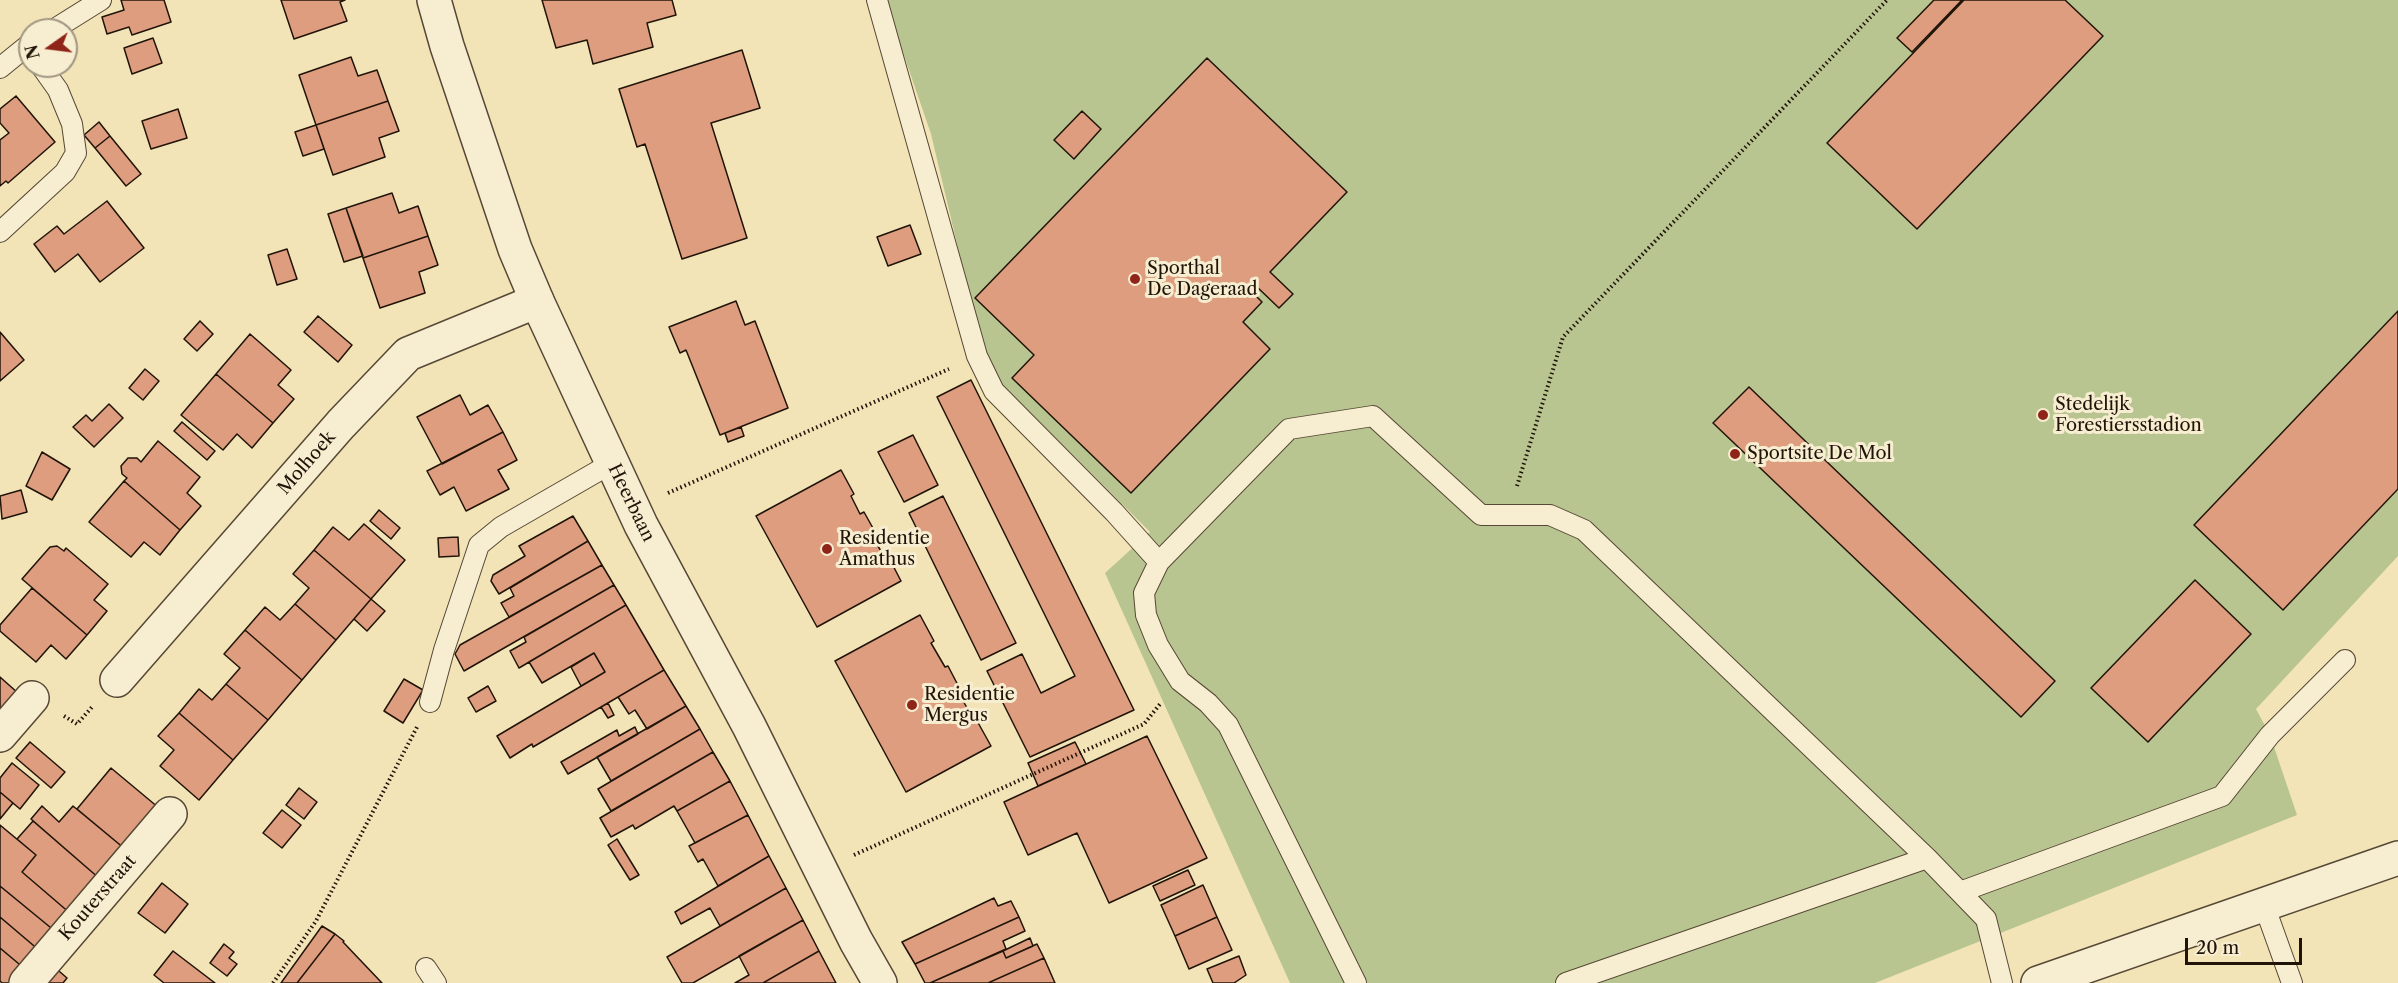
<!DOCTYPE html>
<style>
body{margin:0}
#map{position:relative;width:2398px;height:983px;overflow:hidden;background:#f3e4b8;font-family:"Libre Caslon Text",serif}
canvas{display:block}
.north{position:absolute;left:18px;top:18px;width:60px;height:60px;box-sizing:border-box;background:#f7edd1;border:2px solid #a19681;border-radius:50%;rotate:256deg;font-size:16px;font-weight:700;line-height:24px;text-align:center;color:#201408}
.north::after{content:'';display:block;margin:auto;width:21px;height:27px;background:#8f2418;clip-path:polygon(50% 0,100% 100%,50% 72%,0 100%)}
.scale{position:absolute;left:2185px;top:938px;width:117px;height:27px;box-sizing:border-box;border:3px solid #201408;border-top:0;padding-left:8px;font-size:18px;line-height:21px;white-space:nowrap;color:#201408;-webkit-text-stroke:4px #f7edd1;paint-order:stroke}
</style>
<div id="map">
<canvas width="2398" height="983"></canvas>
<div class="north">N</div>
<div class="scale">20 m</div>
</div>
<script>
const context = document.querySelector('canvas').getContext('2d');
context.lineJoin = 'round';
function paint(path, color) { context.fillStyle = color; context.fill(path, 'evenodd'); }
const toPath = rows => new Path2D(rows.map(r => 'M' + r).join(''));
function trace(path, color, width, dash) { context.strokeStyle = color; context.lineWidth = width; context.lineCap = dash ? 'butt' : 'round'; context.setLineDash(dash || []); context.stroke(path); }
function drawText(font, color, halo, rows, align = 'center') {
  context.font = font + ' "Libre Caslon Text",serif'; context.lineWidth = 6; context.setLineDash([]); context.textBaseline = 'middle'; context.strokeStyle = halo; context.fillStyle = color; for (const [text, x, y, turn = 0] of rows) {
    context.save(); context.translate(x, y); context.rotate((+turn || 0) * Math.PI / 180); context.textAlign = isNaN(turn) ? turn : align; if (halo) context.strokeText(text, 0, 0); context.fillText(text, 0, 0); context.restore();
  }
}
paint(toPath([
 [885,0,2398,0,2398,556,2256,709,2270,735,2297,815,1875,983,1290,983,1105,573,1150,532,995,377,971,303,931,134]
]), '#b9c590');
const building = toPath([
 [121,0,164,0,171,22,132,35,129,27,107,34,102,17,124,10,121,0],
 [281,0,345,0,340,2,347,21,294,39,281,0],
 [542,0,672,0,676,15,647,23,653,47,593,64,587,40,556,48,542,0],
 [1934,0,1962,0,1912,52,1897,38,1934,0],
 [1964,0,2065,0,2103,36,1917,229,1827,143,1964,0],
 [153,38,162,63,132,74,124,48,153,38],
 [742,50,760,108,711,123,747,238,682,259,645,144,637,147,619,89,742,50],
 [351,57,358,76,377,70,388,101,316,125,299,75,351,57],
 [1207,58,1347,192,1270,272,1293,294,1279,308,1256,286,1251,291,1262,302,1243,322,1270,349,1131,493,1012,378,1034,355,975,298,1207,58],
 [16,96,55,142,8,183,6,181,0,186,0,140,9,133,0,123,0,109,16,96],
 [388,101,399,131,379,138,385,157,333,175,316,125,388,101],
 [178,109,187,138,151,149,142,121,178,109],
 [1082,111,1101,129,1074,159,1054,140,1082,111],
 [99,122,110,136,95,148,84,135,99,122],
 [316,125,324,149,303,156,295,132,316,125],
 [110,136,141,174,126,186,95,148,110,136],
 [392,193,399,213,418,206,428,236,363,258,346,208,392,193],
 [107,201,144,248,100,282,78,254,55,272,34,244,57,226,64,234,107,201],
 [346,208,363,256,344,262,328,214,346,208],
 [910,225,921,254,888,266,877,237,910,225],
 [428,236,438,265,419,272,425,293,380,308,363,258,428,236],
 [287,249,297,279,277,285,268,255,287,249],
 [736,301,745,325,755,321,788,408,720,435,686,350,680,353,669,327,736,301],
 [2398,311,2398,489,2283,610,2194,525,2398,311],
 [318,316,352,345,338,362,304,332,318,316],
 [200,321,213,334,197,351,184,339,200,321],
 [0,332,24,360,0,381,0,332],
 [250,334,291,370,278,385,294,399,273,423,216,374,250,334],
 [145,369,159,381,143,400,129,388,145,369],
 [216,374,273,423,252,448,237,434,223,450,181,415,216,374],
 [971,380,1134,710,1030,757,987,671,1022,654,1041,693,1075,676,937,397,971,380],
 [1749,387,2055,681,2021,717,1713,423,1749,387],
 [460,395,470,415,488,405,503,432,442,464,417,417,460,395],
 [109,404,123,418,94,447,73,427,86,415,92,421,109,404],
 [182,422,215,451,207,460,174,431,182,422],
 [741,427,744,436,728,442,725,433,741,427],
 [503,432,517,460,498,470,509,489,466,511,454,487,440,495,427,471,503,432],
 [913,435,938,485,904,502,878,452,913,435],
 [158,441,200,477,187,493,201,506,180,530,124,481,127,478,122,474,121,466,128,458,137,458,141,462,158,441],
 [42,452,70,469,52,500,26,486,42,452],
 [841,470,854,494,851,496,860,514,864,512,879,539,875,541,885,558,888,556,901,581,817,627,756,516,841,470],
 [124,481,180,530,160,555,144,542,131,557,89,522,124,481],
 [21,490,27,512,2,519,0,496,21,490],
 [943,496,1016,643,981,660,909,513,943,496],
 [379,510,400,528,391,539,370,521,379,510],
 [573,516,588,541,499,594,491,581,493,575,525,556,519,546,573,516],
 [364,524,405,560,371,599,314,550,333,527,349,540,364,524],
 [458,537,459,556,439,557,438,538,458,537],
 [588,541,602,565,509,617,501,603,514,596,510,588,588,541],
 [57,546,64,551,66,548,108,584,94,600,107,611,87,635,22,579,50,547,57,546],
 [314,550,371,599,336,640,295,604,309,588,293,574,314,550],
 [602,565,614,585,464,671,455,654,460,645,602,565],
 [2195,580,2251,634,2148,742,2091,688,2195,580],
 [614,585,626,605,519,668,510,651,526,642,524,637,614,585],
 [32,588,87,635,66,659,51,645,36,662,0,631,0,625,32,588],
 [371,599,385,611,367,631,354,619,371,599],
 [295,604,336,640,302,680,245,630,265,607,280,620,295,604],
 [626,605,664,670,533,747,532,744,510,758,497,736,605,672,594,653,542,683,529,662,626,605],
 [920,615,934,641,931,643,945,667,948,666,961,691,958,692,974,720,976,719,991,746,906,792,835,661,920,615],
 [245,630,302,680,268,720,226,684,240,668,224,654,245,630],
 [594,653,605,672,581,686,571,667,594,653],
 [664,670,686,706,647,729,635,710,629,714,618,697,664,670],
 [0,677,18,693,0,710,0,677],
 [404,679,423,690,403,723,384,711,404,679],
 [226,684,268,720,233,760,179,713,199,689,212,700,226,684],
 [488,686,496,701,476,712,468,698,488,686],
 [608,703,614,715,608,718,601,707,608,703],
 [686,706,700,729,611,781,597,757,686,706],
 [179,713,233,760,199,800,160,766,174,750,158,736,179,713],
 [635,727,638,734,568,774,561,762,617,730,619,736,635,727],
 [700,729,713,752,611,811,598,789,700,729],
 [1147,736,1207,858,1109,903,1077,833,1028,855,1004,802,1147,736],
 [30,742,65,772,51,788,16,758,30,742],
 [1075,742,1086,764,1038,786,1028,763,1075,742],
 [713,752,730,781,677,811,674,806,635,829,633,825,611,837,600,818,713,752],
 [12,763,39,785,20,809,0,792,0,778,12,763],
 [111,768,159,808,125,849,77,809,111,768],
 [730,781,748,815,695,843,677,811,730,781],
 [299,788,317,802,304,819,286,805,299,788],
 [0,792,13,803,0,819,0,792],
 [42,806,59,822,73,806,125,849,100,879,31,819,42,806],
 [282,810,301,825,282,848,263,833,282,810],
 [748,815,769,856,718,886,703,859,698,862,689,846,748,815],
 [33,821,100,879,71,914,22,872,36,855,17,839,33,821],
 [0,825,36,855,22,872,71,914,56,932,0,886,0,825],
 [617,839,639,875,630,880,608,845,617,839],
 [769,856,786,888,720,926,710,908,681,924,675,912,769,856],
 [1188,870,1195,885,1160,901,1153,886,1188,870],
 [162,883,188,904,165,933,138,913,162,883],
 [1203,885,1217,917,1175,936,1161,905,1203,885],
 [0,886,56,932,40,951,0,917,0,886],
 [786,888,803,920,693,983,682,983,667,957,786,888],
 [994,898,998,906,1011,901,1019,917,915,964,902,942,994,898],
 [0,917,40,951,25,969,0,948,0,917],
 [1019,917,1025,931,1003,941,1006,949,930,983,925,983,915,964,1019,917],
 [1217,917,1232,950,1189,969,1175,936,1217,917],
 [803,920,819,951,763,983,735,983,749,975,739,956,803,920],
 [322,926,335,934,297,983,281,983,322,926],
 [335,934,344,941,343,942,382,983,297,983,335,934],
 [1030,938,1033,946,1006,958,1003,951,1030,938],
 [224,944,234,952,229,958,237,964,227,976,210,963,224,944],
 [1037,944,1044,958,988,983,930,983,1003,951,1006,958,1037,944],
 [0,948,25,969,13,983,2,983,0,981,0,948],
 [173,951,215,983,164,983,154,975,173,951],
 [819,951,836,983,763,983,819,951],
 [1239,956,1246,975,1234,983,1213,983,1207,969,1239,956],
 [1044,958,1055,983,988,983,1044,958],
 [52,965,67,978,63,983,36,983,52,965]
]);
paint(building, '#dd9d7e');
trace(building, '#201408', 1.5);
const service = toPath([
 [877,0,977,356,994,391,1114,512,1159,562],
 [53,30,101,0],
 [0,68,27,46,30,51],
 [0,232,65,172,76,153,72,124,58,90,41,66],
 [430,702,444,650,479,545,501,527,612,463],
 [1960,892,2222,796,2270,735,2345,660],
 [2264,905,2292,983],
 [426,968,436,983],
 [1356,983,1228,725,1208,703,1180,681,1158,645,1146,615,1144,593,1159,562,1289,429,1373,416,1481,515,1550,515,1584,530,1927,858,1986,919,2002,983],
 [1566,983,1927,858]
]);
const minor = toPath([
 [117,680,341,424,408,354,537,301],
 [0,735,32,698],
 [26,983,170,814]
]);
const tertiary = toPath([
 [434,0,447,46,515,249,537,301,641,525,749,726,856,941,880,983],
 [2038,983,2398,858]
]);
trace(service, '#554834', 22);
trace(minor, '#554834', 36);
trace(tertiary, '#554834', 36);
trace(toPath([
 [1517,486,1563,337,1887,0],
 [668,493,949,369],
 [64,716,77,724,92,707],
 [854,855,1144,724,1160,704],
 [273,983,316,921,417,727]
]), '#201408', 4, [1.5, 3]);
trace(service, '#f7edd1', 20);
trace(minor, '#f7edd1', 33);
trace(tertiary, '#f7edd1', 33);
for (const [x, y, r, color] of [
 [1135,279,6,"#8f2418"],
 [2043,415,6,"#8f2418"],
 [1735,454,6,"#8f2418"],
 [827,549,6,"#8f2418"],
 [912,705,6,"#8f2418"]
]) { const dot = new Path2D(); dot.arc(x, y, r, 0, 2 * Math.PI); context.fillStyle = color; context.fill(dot); trace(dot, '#f7edd1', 2); }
drawText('18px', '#201408', '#f7edd1', [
 ["Sporthal",1147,269],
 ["De Dageraad",1147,290],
 ["Stedelijk",2055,405],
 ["Forestiersstadion",2055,426],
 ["Sportsite De Mol",1747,454],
 ["Residentie",839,539],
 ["Amathus",839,560],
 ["Residentie",924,695],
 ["Mergus",924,716]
], 'left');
drawText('18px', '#201408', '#f7edd1', [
 ["Molhoek",307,463,-49],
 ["Heerbaan",631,503,64],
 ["Kouterstraat",98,898,-49]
]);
</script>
